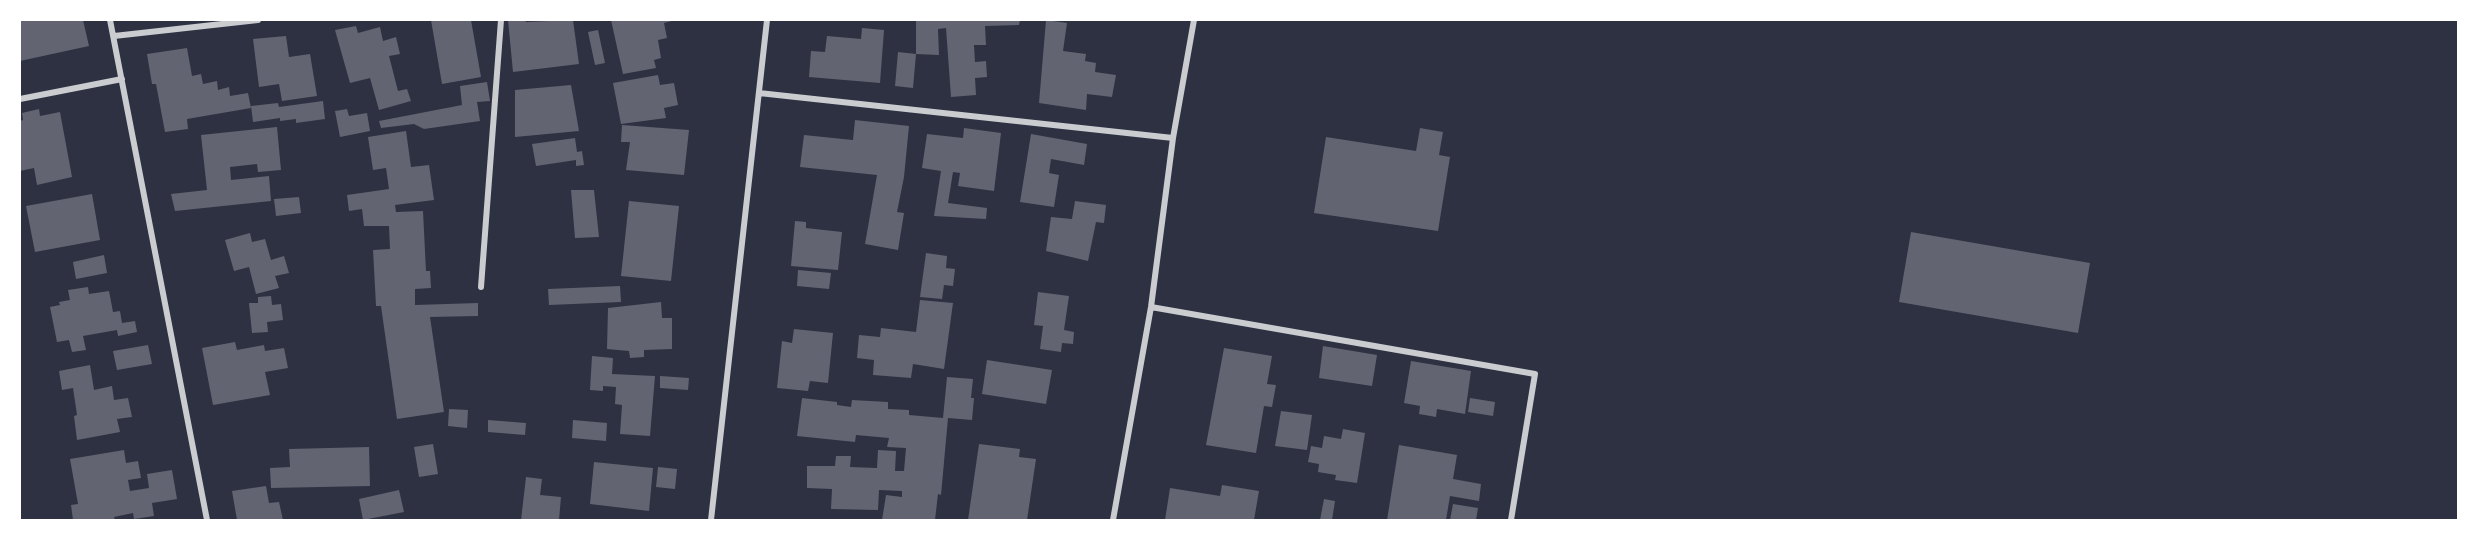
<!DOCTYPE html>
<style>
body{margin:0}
#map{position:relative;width:2478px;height:540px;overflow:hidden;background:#2d3142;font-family:"Times New Roman",serif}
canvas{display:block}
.frame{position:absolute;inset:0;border:21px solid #fff;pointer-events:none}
</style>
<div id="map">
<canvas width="2478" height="540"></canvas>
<div class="frame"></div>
</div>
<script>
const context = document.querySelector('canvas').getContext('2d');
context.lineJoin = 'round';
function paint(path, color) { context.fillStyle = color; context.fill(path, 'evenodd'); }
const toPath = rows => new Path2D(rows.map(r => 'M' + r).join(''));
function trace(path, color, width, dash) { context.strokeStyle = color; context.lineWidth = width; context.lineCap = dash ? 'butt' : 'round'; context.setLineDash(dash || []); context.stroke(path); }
paint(toPath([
 [20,20,83,20,89,46,20,61],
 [431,20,471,20,481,77,442,84],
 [508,20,525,20,526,22,573,20,579,64,513,72],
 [611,20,675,20,664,23,667,38,658,40,661,58,654,60,656,68,623,74],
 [916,20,1020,20,1019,25,985,26,986,45,974,45,975,62,986,61,987,77,975,78,976,95,951,97,946,28,938,29,939,55,916,54],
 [1046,20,1067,23,1063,51,1086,54,1085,61,1096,63,1095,72,1116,75,1112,97,1087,94,1086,110,1039,103],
 [356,26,358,33,380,27,383,41,396,37,400,54,389,56,398,91,407,89,411,101,379,110,370,78,350,83,335,30],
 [862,28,884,30,880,83,809,77,811,51,825,52,827,36,861,39],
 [598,30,605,63,595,65,588,32],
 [286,36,289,57,310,54,317,96,282,101,279,84,259,87,253,39],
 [187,48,192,76,201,74,203,84,217,81,218,90,229,87,230,96,248,93,251,108,187,119,188,129,165,132,156,84,152,84,147,54],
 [898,52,916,54,913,88,895,86],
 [658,75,660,85,674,83,678,105,664,108,666,118,621,124,613,83],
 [487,82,490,101,477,102,480,121,424,129,414,124,381,128,379,121,462,105,460,86],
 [571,85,579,131,515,137,515,90],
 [323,101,325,119,296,123,296,119,280,121,280,118,253,122,251,106,278,103,279,107],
 [39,109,40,116,60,112,72,177,37,185,34,168,20,171,20,121,23,120,22,113],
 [347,109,349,116,367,113,370,131,340,137,335,111],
 [855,120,909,126,904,177,897,212,904,213,898,250,865,244,877,175,800,167,804,135,853,140],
 [622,125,689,130,684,175,626,170,630,142,621,142],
 [277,127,281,170,258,172,257,164,230,167,231,180,269,176,271,201,175,211,171,194,207,190,201,135],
 [964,128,1001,133,994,191,958,186,960,173,953,172,948,203,987,208,986,219,934,216,941,171,922,168,927,134,963,138],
 [1420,128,1443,132,1439,155,1450,157,1438,231,1314,213,1326,137,1416,151],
 [406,131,411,167,429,165,434,200,395,205,396,212,423,211,426,271,430,271,431,288,415,289,415,305,478,303,478,316,430,317,444,412,397,419,381,306,376,306,373,250,390,249,389,226,364,226,362,209,349,211,347,195,389,189,386,168,373,170,368,137],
 [1031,134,1087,144,1084,165,1051,159,1049,173,1059,175,1054,207,1020,202],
 [575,138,577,152,582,151,584,165,576,166,576,160,536,166,532,144],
 [571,190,594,190,599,237,575,238],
 [92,194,100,240,35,252,26,206],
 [299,197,301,213,276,216,274,199],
 [629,201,679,206,671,281,621,276],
 [1075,201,1106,205,1104,223,1096,222,1088,261,1046,251,1051,217,1072,219],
 [795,221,806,222,806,228,842,232,838,270,791,266],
 [1911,232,2090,263,2078,333,1899,302],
 [250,233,252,242,265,239,271,260,284,256,289,273,275,276,279,288,256,294,249,267,234,271,225,240],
 [926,253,947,256,946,268,955,269,953,286,944,285,942,299,920,297],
 [104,255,107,273,76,279,73,262],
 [798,270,831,273,829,289,797,286],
 [620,286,621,302,549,305,548,289],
 [88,287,89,294,109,291,113,312,120,311,122,323,135,321,137,332,118,336,117,330,83,336,86,350,72,352,69,340,57,342,50,307,60,305,59,302,70,300,68,290],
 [1038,292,1069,296,1064,330,1074,332,1073,344,1062,343,1061,352,1040,349,1043,326,1034,325],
 [271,296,272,305,281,304,283,320,267,322,268,332,252,333,249,303,258,303,258,297],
 [920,300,953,303,944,369,913,364,911,378,873,375,874,360,857,358,859,335,880,337,881,328,916,332],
 [661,302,662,318,672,318,672,349,644,350,644,357,630,358,629,351,607,349,608,308],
 [794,329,833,333,828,383,810,381,808,391,777,388,782,341,792,343],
 [235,342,237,350,264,345,265,351,284,348,288,368,265,372,270,395,213,405,202,348],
 [148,345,152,364,117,370,113,351],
 [1323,346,1377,355,1372,386,1319,378],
 [1224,348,1272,356,1267,384,1276,385,1272,407,1264,406,1256,453,1206,445],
 [592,356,613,358,612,374,655,376,650,436,620,434,622,405,615,404,616,387,603,386,603,391,590,390],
 [987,360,1052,370,1046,404,982,394],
 [1411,361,1471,371,1465,414,1437,409,1436,417,1419,414,1420,406,1404,403],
 [90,365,94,390,112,386,114,400,128,398,132,417,117,419,120,432,77,440,74,416,77,415,73,388,62,390,59,371],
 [660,376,689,378,688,390,660,388],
 [947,377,973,379,971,398,974,398,972,420,948,418,941,495,938,494,935,520,882,520,886,495,902,497,902,491,879,490,878,510,831,509,832,489,807,488,807,466,835,466,836,456,851,456,850,467,877,468,878,450,896,451,895,471,904,471,906,448,887,447,889,438,856,435,855,442,797,436,802,398,837,402,837,405,851,407,852,400,888,402,888,409,909,410,909,415,943,418],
 [1470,398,1495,402,1493,416,1468,412],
 [449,409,468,410,467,428,448,426],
 [1281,411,1312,415,1307,450,1275,446],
 [488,420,526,423,525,435,488,432],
 [573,420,607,423,606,441,572,438],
 [1343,429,1365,433,1357,483,1335,480,1336,475,1318,472,1319,464,1308,462,1311,446,1322,448,1324,436,1341,439],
 [433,444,438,474,419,477,414,447],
 [979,444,1020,449,1019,457,1036,459,1027,520,968,520],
 [1399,445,1457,455,1453,479,1481,484,1479,501,1450,496,1446,520,1387,520],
 [369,447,370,486,271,488,270,468,290,467,289,449],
 [124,450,126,463,138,461,141,478,128,480,130,491,149,488,147,474,172,470,177,499,152,503,154,516,134,519,133,513,114,517,115,520,73,520,71,505,78,504,70,459],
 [594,462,653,468,649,511,590,504],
 [658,467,677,469,675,489,656,487],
 [526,477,542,479,540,495,561,497,559,520,521,520],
 [1222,485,1259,491,1254,520,1165,520,1170,488,1220,496],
 [266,486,269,503,279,502,283,520,237,520,232,491],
 [399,490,404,512,363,520,359,499],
 [1324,499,1335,501,1332,520,1320,520],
 [1453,504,1478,508,1476,520,1450,520]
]), '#626471');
trace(toPath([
 [110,20,207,520],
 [114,36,258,20],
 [759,93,1173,138],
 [20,99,122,79],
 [481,287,501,20],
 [1151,307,1535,374,1511,520],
 [711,520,767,20],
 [1113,520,1151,307,1173,138,1194,20]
]), '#caccd0', 6);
</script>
